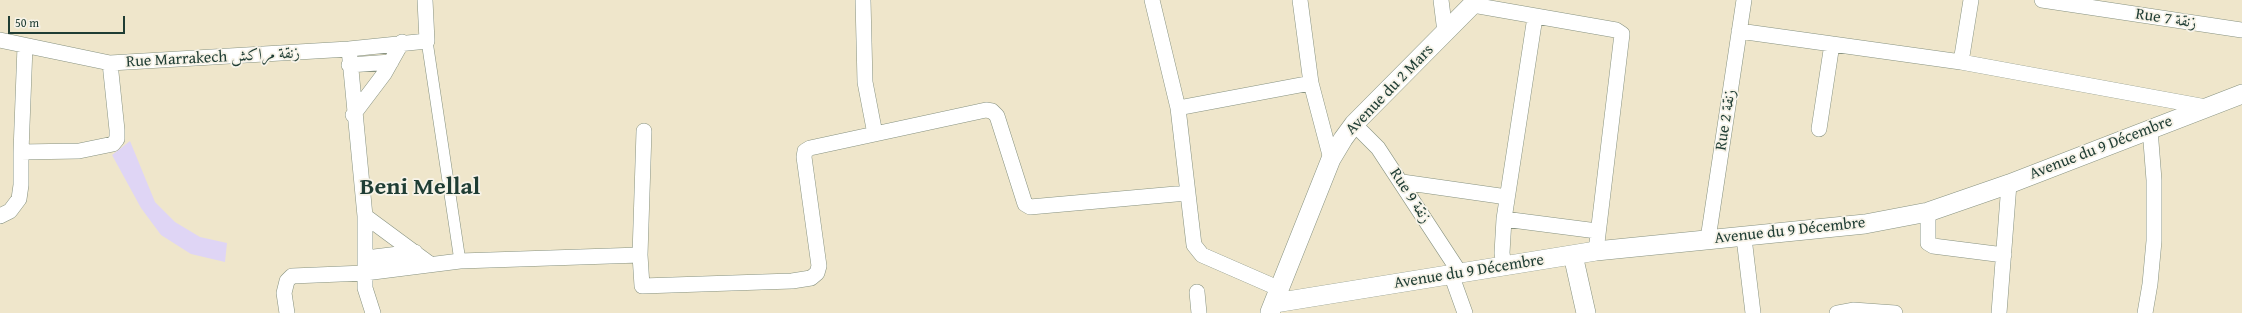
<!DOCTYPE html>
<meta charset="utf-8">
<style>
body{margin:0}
#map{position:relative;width:2242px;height:313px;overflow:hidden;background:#efe6cb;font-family:"Gentium Book Plus",serif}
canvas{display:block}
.scale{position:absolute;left:8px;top:16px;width:117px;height:18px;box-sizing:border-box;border:2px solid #1f3d34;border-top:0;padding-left:5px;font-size:12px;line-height:14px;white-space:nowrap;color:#1f3d34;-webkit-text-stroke:3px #f7f3e8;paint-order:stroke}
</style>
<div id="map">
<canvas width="2242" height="313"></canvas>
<div class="scale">50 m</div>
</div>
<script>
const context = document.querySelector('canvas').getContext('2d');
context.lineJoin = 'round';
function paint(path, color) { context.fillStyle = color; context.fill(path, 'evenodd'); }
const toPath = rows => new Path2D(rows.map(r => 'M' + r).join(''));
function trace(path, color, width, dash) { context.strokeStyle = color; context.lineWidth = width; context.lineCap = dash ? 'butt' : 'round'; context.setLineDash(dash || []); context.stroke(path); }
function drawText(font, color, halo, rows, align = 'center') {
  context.font = font + ' "Gentium Book Plus",Amiri,serif'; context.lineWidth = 3.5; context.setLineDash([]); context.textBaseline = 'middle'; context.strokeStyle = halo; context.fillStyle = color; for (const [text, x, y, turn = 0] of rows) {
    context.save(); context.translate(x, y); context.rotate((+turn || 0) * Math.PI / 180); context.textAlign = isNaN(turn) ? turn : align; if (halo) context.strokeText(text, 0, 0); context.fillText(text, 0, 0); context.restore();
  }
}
paint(toPath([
 [130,141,155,202,175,222,200,237,227,243,225,262,191,254,161,235,141,208,112,155]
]), '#dfd5f5');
const pedestrian = toPath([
 [427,41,460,261]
]);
const minor = toPath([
 [863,0,865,82,875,134],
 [1152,0,1178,108,1194,245,1202,255,1280,289],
 [1300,0,1311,83,1331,159],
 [1441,0,1445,32],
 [2042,0,2242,30],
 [1473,5,1616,30,1622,34,1596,251],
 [1739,31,1961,62,2206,107],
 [0,40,110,63,349,49,427,41,425,0],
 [25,46,21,152,79,151,113,144,117,139,117,130,110,63],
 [349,49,365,216,365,273,460,261,640,255],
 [1961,62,1971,0],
 [349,65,391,62],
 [1178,108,1311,83],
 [353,115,384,74,402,42],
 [1354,124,1378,148,1460,273],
 [1819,129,1832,44],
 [644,131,640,255,642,286,792,281,811,278,817,273,819,266,804,157,805,151,810,148,986,110,992,111,997,116,1025,204,1030,207,1187,193],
 [1402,182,1507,197],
 [1928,212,1928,243,1933,246,2004,255],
 [0,216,10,211,19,199,21,185,21,152],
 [365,216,430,264],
 [1504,219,1597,231],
 [1744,238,1753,313],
 [1708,239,1744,0],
 [366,258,415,252],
 [1504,266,1502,253,1504,219,1535,17],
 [1451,274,1465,313],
 [1197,292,1199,313],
 [287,313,284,293,287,281,292,276,365,273,365,288,373,313],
 [1837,313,1853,310,1895,313],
 [1999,313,2009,184],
 [2145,313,2150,284,2154,241,2154,180,2150,129]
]);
const tertiary = toPath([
 [1573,255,1586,313],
 [1275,303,1596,251,1865,224,1928,212,2009,184,2242,94],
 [1270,312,1331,159,1343,139,1354,124,1477,0]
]);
trace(pedestrian, '#879280', 12);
trace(minor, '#879280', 16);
trace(tertiary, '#879280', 20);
trace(pedestrian, '#fff', 11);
trace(minor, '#fff', 15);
trace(tertiary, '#fff', 19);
drawText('16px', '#1f3d34', '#f7f3e8', [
 ["Rue 7 زنقة",2166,19,9],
 ["Rue Marrakech زنقة مراكش",213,58,-3],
 ["Avenue du 2 Mars",1390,90,-46],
 ["Rue 2 زنقة",1726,120,-81],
 ["Avenue du 9 Décembre",2101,148,-21],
 ["Rue 9 زنقة",1410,196,57],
 ["Avenue du 9 Décembre",1790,231,-6],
 ["Avenue du 9 Décembre",1469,272,-9]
]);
drawText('bold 24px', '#1f3d34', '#f7f3e8', [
 ["Beni Mellal",420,188]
]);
</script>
